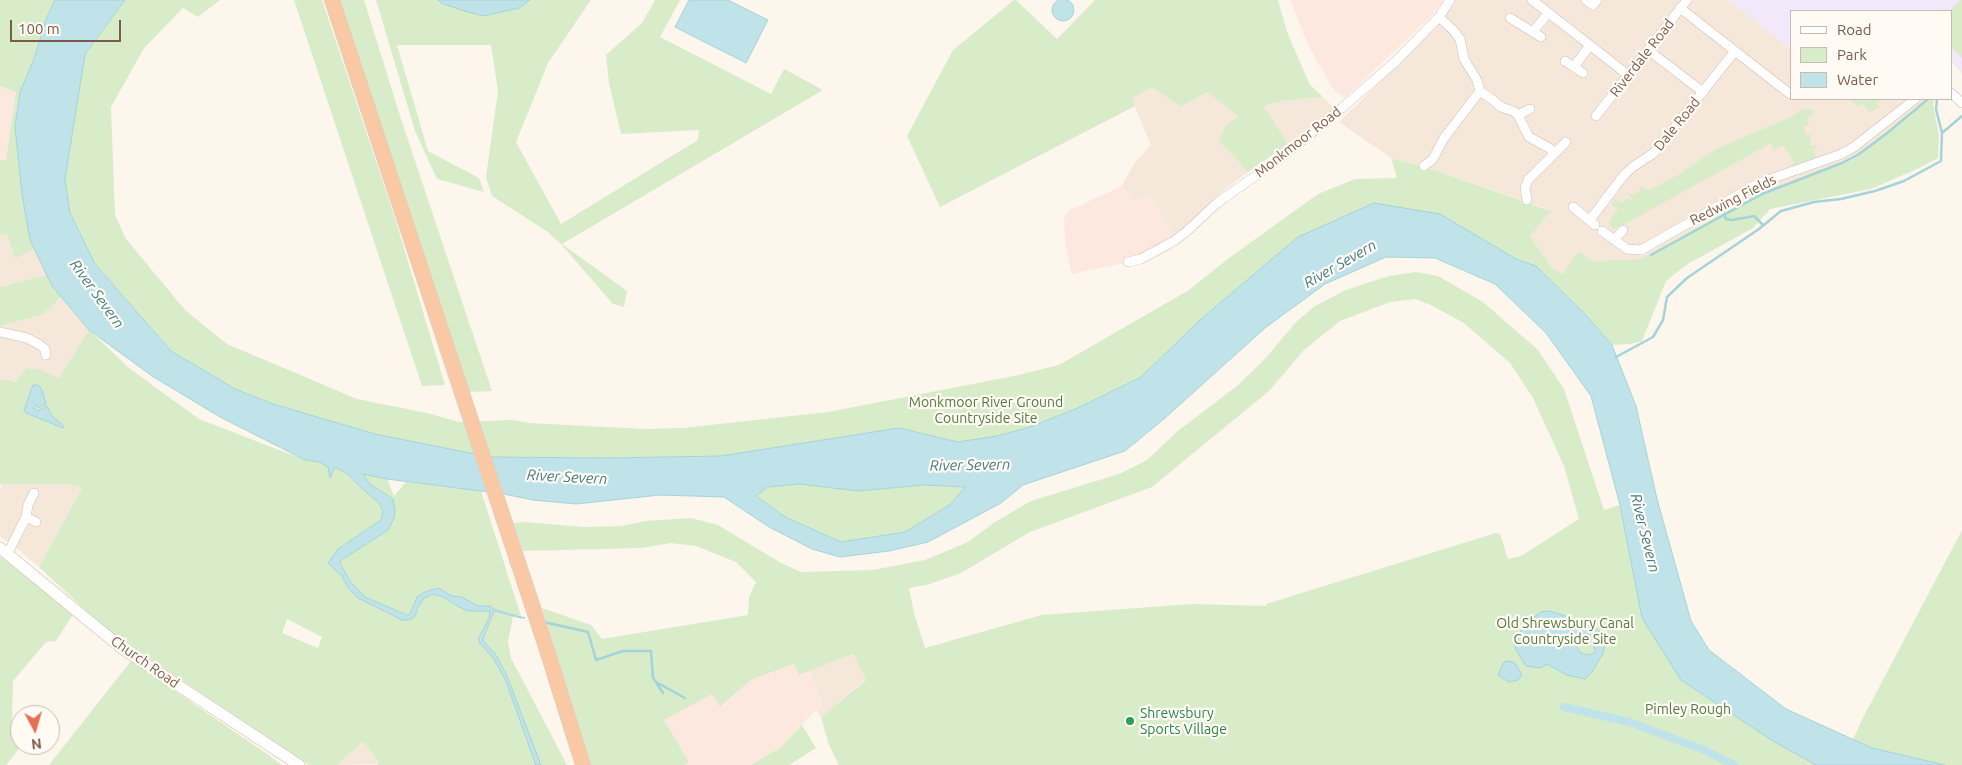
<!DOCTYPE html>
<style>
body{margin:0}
#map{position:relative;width:1962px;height:765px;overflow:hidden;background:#fdf6ec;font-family:Ubuntu,sans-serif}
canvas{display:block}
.legend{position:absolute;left:1790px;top:10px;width:162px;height:90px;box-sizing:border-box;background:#fffaf3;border:1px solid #cabbb1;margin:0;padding:6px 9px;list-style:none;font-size:15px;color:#7a5c4d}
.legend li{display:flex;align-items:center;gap:10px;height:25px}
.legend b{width:25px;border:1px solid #cabbb1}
.north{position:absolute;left:10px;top:705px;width:50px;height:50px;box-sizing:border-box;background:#fffaf3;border:1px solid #cabbb1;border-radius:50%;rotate:174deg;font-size:14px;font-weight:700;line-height:20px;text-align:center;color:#7a5c4d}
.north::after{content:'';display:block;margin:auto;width:18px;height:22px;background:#e76f51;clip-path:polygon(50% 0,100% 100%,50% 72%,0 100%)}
.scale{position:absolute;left:10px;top:20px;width:111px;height:22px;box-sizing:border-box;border:2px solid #7a5c4d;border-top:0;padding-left:6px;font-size:15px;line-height:18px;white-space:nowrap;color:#7a5c4d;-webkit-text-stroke:4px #fffaf3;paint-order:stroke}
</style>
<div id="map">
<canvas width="1962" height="765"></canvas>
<ul class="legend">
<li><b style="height:6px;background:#fff"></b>Road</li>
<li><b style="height:14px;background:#d8ecc9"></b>Park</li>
<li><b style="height:14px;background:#bfe3e8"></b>Water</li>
</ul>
<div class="north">N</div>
<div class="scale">100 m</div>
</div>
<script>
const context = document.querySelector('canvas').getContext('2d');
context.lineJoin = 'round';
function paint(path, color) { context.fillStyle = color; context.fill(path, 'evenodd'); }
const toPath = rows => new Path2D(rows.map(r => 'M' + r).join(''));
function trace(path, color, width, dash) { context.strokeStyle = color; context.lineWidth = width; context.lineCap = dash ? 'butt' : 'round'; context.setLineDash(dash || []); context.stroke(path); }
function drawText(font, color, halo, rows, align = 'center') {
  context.font = font + ' Ubuntu,sans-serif'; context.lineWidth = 4.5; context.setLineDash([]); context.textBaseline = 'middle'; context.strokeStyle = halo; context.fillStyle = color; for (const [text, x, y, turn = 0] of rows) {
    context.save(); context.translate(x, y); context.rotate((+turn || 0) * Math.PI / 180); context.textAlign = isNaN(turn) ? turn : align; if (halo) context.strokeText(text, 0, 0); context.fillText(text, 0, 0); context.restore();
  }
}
paint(toPath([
 [1455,0,1729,0,1791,49,1791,99,1930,99,1843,164,1759,193,1640,259,1592,261,1563,274,1552,268,1530,236,1550,210,1431,169,1391,158,1339,122,1436,27],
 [1152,87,1181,107,1207,92,1240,117,1219,141,1248,172,1224,190,1207,208,1174,237,1150,194,1134,202,1122,186,1134,164,1151,145,1131,98],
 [1323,97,1332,106,1333,111,1288,144,1264,106,1282,101],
 [0,231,1,236,7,234,15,259,34,249,47,275,0,287],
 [61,297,89,330,70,363,59,378,42,370,0,387,0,326,42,315],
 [27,483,67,484,82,488,39,567,14,546,25,525,37,520,31,514,30,509,38,494,37,489,29,490,31,495,24,515,9,543,0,536,0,490,2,484],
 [853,654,866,679,821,717,816,710,823,707,809,671],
 [363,740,379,764,337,765]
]), '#f5e8da');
paint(toPath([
 [1290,0,1443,0,1432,15,1345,98,1335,92,1309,47],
 [0,86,16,92,6,160,0,160],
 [1122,186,1134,202,1150,193,1174,237,1128,262,1072,274,1065,244,1064,217,1070,210],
 [795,664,799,675,809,671,823,708,816,710,781,747,751,765,684,765,689,762,664,720,712,693,721,707,751,680]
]), '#fde8e0');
paint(toPath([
 [1729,0,1962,0,1962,73,1951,61,1951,11,1791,11,1791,49]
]), '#f3e8fa');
paint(toPath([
 [0,0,55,0,46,19,35,56,20,92,15,127,22,194,30,240,34,249,15,259,7,234,1,236,0,231,0,160,6,160,16,92,0,86],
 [125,0,220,0,198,17,183,8,144,48,111,107,115,215,126,239,185,310,227,344,357,399,427,413,459,422,513,420,529,423,644,429,683,428,828,412,1014,376,1059,365,1189,290,1229,258,1318,194,1355,179,1397,178,1391,158,1431,169,1551,211,1530,236,1552,268,1563,274,1579,251,1592,261,1640,259,1759,193,1843,164,1930,99,1934,101,1933,104,1939,136,1938,158,1917,169,1871,189,1770,209,1753,228,1686,265,1666,281,1642,341,1630,344,1612,345,1595,325,1536,266,1516,259,1298,237,1200,320,1141,377,1080,407,1030,427,997,436,958,442,899,428,721,456,609,458,490,457,375,434,273,404,235,389,171,351,95,264,70,213,65,179,85,54],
 [294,0,322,0,394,215,445,385,422,386],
 [339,0,364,0,401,119,492,391,469,392],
 [376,0,438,0,441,3,519,8,530,0,591,0,548,63,516,142,561,224,698,140,699,130,621,134,609,83,606,55,642,23,655,0,680,0,660,37,771,94,784,69,823,90,562,244,627,291,624,307,613,304,561,244,548,232,492,196,486,177,498,91,491,45,397,45,428,151,479,178,484,192,437,179,415,131],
 [1014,0,1016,0,1057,39,1095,0,1278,0,1287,32,1310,85,1323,97,1282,101,1264,106,1288,144,1248,172,1219,141,1227,124,1239,117,1207,92,1181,107,1152,87,1132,98,1135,106,940,207,907,136,953,50],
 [1960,0,1962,0,1962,58,1951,47,1951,11,1949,11],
 [1850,99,1882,99,1876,103,1880,107,1869,112,1862,103,1858,107],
 [1804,108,1815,111,1807,119,1809,125,1803,127,1806,135,1810,134,1812,137,1809,139,1811,146,1816,145,1817,148,1814,149,1816,159,1786,169,1794,163,1790,155,1783,145,1774,150,1771,143,1623,225,1613,229,1608,223,1618,209,1611,204,1615,199,1622,203,1626,198,1629,200,1633,198,1626,193,1627,192,1633,195,1640,190,1641,185,1648,191,1678,175,1716,149,1791,117],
 [1416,272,1438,276,1483,302,1538,350,1564,389,1604,510,1620,505,1642,618,1773,740,1816,765,839,765,829,745,821,717,866,680,853,654,799,675,794,664,751,680,720,707,712,694,664,720,689,762,684,765,591,765,542,608,591,625,602,639,748,615,749,597,756,582,736,562,696,546,671,543,641,548,523,551,513,523,525,522,583,527,621,526,646,521,691,518,718,525,781,563,801,572,873,570,925,560,968,542,995,522,1031,501,1119,474,1147,460,1179,430,1237,386,1263,361,1297,321,1315,306,1346,290,1389,276],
 [1415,299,1431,305,1464,323,1510,363,1533,398,1564,466,1579,519,1521,556,1508,559,1500,534,1496,533,1266,604,1267,606,1192,604,1042,615,925,648,914,613,909,588,930,584,961,573,1030,532,1152,487,1269,391,1304,350,1340,321,1390,302],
 [47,275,52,286,61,297,42,315,0,326,0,287],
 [89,330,129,368,199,419,305,460,319,462,328,467,331,476,335,467,348,474,358,485,379,503,383,511,381,520,338,549,332,566,342,576,348,588,358,598,402,620,419,610,423,599,432,594,443,597,459,607,468,611,490,611,513,616,508,642,511,658,567,765,377,765,379,763,363,741,337,765,309,765,108,631,39,567,82,488,67,484,0,484,0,379,15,382,27,368,42,370,59,378],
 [287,619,322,637,318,648,282,633],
 [362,474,387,479,394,496,406,482,481,491,521,616,493,609,491,606,479,606,461,597,452,596,442,590,414,603,410,614,407,615,365,597,350,581,340,563,340,561,388,530,393,499,370,484],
 [800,484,858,491,924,485,966,487,951,504,905,532,841,542,785,517,756,496,768,487],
 [1962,530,1962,765,1945,765,1872,748,1853,739,1865,714],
 [0,556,73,614,56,641,46,642,13,681,12,721,20,727,20,745,22,745,6,765,0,765],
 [131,661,270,756,281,765,49,765],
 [802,725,816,748,789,765,751,765,781,747]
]), '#d8ecc9');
const water = toPath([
 '1052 10a11 11 0 1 1 22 0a11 11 0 1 1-22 0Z',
 [55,0,125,0,85,54,65,179,70,213,95,264,171,351,235,389,273,404,375,434,490,457,609,458,721,456,899,428,958,442,997,436,1030,427,1080,407,1141,377,1200,320,1298,237,1374,203,1440,214,1516,259,1536,266,1585,314,1612,345,1636,406,1657,499,1691,621,1709,650,1786,709,1872,748,1945,765,1816,765,1773,741,1681,680,1642,618,1620,505,1591,396,1546,333,1495,284,1435,258,1386,257,1325,284,1265,328,1165,418,1125,451,1023,485,1001,503,928,542,889,551,840,557,812,549,769,527,724,497,660,495,576,504,533,500,504,494,387,479,363,474,370,484,393,499,395,510,394,518,388,530,340,561,340,563,350,581,365,597,407,615,410,614,417,597,425,592,438,588,452,596,461,597,479,606,491,606,493,609,525,618,521,618,494,611,483,639,484,642,496,655,507,676,541,765,536,765,505,679,493,658,479,642,479,638,489,618,490,611,468,611,459,607,443,597,433,594,423,599,414,617,410,620,402,620,358,598,348,588,342,576,328,563,338,549,381,520,383,511,379,503,358,485,348,474,335,467,330,478,328,467,319,462,305,460,220,417,152,376,89,330,52,286,30,240,22,194,15,127,20,92,35,56,46,19,55,0],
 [800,484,858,491,924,485,965,487,951,504,905,532,841,542,785,517,756,496,768,487,800,484],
 [438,0,530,0,519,8,483,16,461,10,441,3,438,0],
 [689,0,728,0,768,20,746,63,675,27,689,0],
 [33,385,38,385,42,390,46,404,38,408,36,405,33,408,38,411,47,406,52,416,64,426,63,428,26,413,24,410,33,385],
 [1549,611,1570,617,1601,632,1605,641,1603,653,1592,672,1585,679,1567,675,1547,664,1541,668,1526,666,1516,650,1515,645,1520,632,1529,621,1541,612,1549,611],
 [1577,636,1592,643,1595,649,1594,653,1587,655,1581,653,1574,642,1574,637,1577,636],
 [1509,661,1515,663,1522,675,1518,680,1509,682,1498,675,1504,662,1509,661]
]);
paint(water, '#bfe3e8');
trace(water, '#a5d3da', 1);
trace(toPath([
 [1937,99,1936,109,1942,133],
 [1724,214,1726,219,1732,220,1754,216,1763,225],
 [1651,255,1762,194,1842,163,1859,154,1886,134,1928,99],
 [1616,357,1653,337,1663,320,1667,297,1687,278,1759,229,1781,211,1814,202,1841,199,1875,191,1904,181,1941,161,1942,133,1962,116],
 [544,622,588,632,596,660,623,651,651,651,653,678,656,682,685,698],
 [657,684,663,693]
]), '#a5d3da', 2.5);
trace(toPath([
 [1564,707,1629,722,1704,750,1734,765]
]), '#bfe3e8', 8);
const minor = toPath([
 [1532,0,1628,75],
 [1586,0,1593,5,1597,0],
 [1680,8,1790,94],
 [1439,17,1453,30,1460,39,1464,59,1477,80,1480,91,1493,100,1501,107,1513,111,1518,115,1529,137,1549,148,1555,153],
 [1510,18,1541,37],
 [1533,32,1548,13],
 [1648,50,1703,92],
 [1565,61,1583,73],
 [1574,67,1590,45],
 [1951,93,1962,103],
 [1518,115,1530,109],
 [1596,116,1687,0],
 [1424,166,1433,159,1444,138,1480,91],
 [1527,200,1525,188,1528,180,1566,142],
 [1573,207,1595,225],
 [1590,220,1624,175,1634,166,1654,153,1735,51],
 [1602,231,1627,249,1641,250,1759,183,1839,155,1854,147,1915,99],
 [1614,240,1623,230],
 [1128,262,1141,259,1174,241,1186,232,1217,203,1278,160,1342,108,1395,62,1439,17,1450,0],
 [0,332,27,338,40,345,45,349,46,355],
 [26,517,36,522],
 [8,553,26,517,28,505,34,493]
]);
const tertiary = toPath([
 [0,548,123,649,299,765]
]);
const trunk = toPath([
 [332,0,546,647,583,765]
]);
trace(minor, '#d1beb0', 10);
trace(tertiary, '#d1beb0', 12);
trace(trunk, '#dad1cd', 16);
trace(minor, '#fff', 9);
trace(tertiary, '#fff', 11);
trace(trunk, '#f9c8a4', 15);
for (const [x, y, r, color] of [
 [1130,721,5,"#2e9e5b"]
]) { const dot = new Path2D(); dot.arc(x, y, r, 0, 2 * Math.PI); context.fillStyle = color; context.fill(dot); trace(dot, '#fffaf3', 2); }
drawText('14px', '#7a5c4d', '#fffaf3', [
 ["Riverdale Road",1642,58,-52],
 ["Dale Road",1677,124,-51],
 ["Monkmoor Road",1298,142,-38],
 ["Redwing Fields",1733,200,-27],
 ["Church Road",145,662,35]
]);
drawText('14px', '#537a41', '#fffaf3', [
 ["Monkmoor River Ground",986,402],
 ["Countryside Site",986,418],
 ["Old Shrewsbury Canal",1565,623],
 ["Countryside Site",1565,639],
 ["Pimley Rough",1688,709]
]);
drawText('14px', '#27864d', '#fffaf3', [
 ["Shrewsbury",1140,713],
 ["Sports Village",1140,729]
], 'left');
drawText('italic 15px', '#437c86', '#fffaf3', [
 ["River Severn",1340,264,-30],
 ["River Severn",97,294,54],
 ["River Severn",970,465,-1],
 ["River Severn",567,477,3],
 ["River Severn",1645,533,76]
]);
</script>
